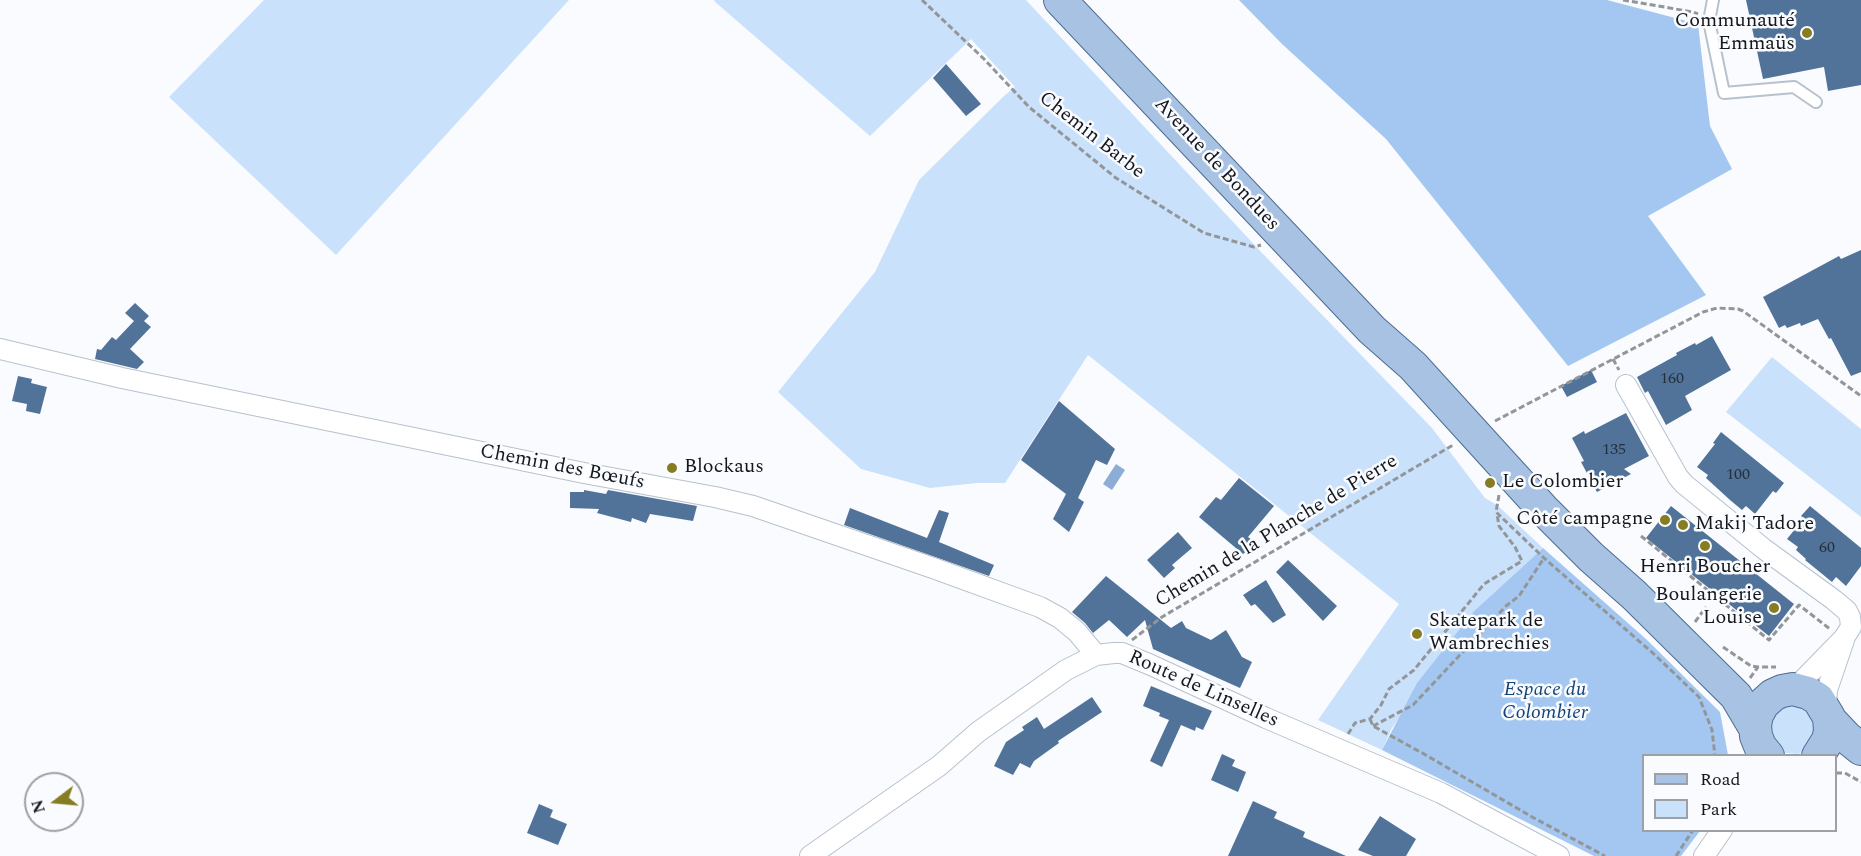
<!DOCTYPE html>
<meta charset="utf-8">
<style>
body{margin:0}
#map{position:relative;width:1861px;height:856px;overflow:hidden;background:#f9fbfe;font-family:Spectral,serif}
canvas{display:block}
.legend{position:absolute;left:1642px;top:754px;width:195px;height:78px;box-sizing:border-box;background:#f9fbfe;border:2px solid #9da0a4;margin:0;padding:8px 10px;list-style:none;font-size:18px;color:#14181c}
.legend li{display:flex;align-items:center;gap:12px;height:30px}
.legend b{width:30px;border:2px solid #9da0a4}
.north{position:absolute;left:24px;top:772px;width:60px;height:60px;box-sizing:border-box;background:#f9fbfe;border:2px solid #9da0a4;border-radius:50%;rotate:254deg;font-size:16px;font-weight:700;line-height:24px;text-align:center;color:#14181c}
.north::after{content:'';display:block;margin:auto;width:21px;height:27px;background:#867c22;clip-path:polygon(50% 0,100% 100%,50% 72%,0 100%)}
</style>
<div id="map">
<canvas width="1861" height="856"></canvas>
<ul class="legend">
<li><b style="height:8px;background:#a7c2e2"></b>Road</li>
<li><b style="height:16px;background:#cae1fc"></b>Park</li>
</ul>
<div class="north">N</div>
</div>
<script>
const context = document.querySelector('canvas').getContext('2d');
context.lineJoin = 'round';
function paint(path, color) { context.fillStyle = color; context.fill(path, 'evenodd'); }
const toPath = rows => new Path2D(rows.map(r => 'M' + r).join(''));
function trace(path, color, width, dash) { context.strokeStyle = color; context.lineWidth = width; context.lineCap = dash ? 'butt' : 'round'; context.setLineDash(dash || []); context.stroke(path); }
function drawText(font, color, halo, rows, align = 'center') {
  context.font = font + ' Spectral,serif'; context.lineWidth = 5; context.setLineDash([]); context.textBaseline = 'middle'; context.strokeStyle = halo; context.fillStyle = color; for (const [text, x, y, turn = 0] of rows) {
    context.save(); context.translate(x, y); context.rotate((+turn || 0) * Math.PI / 180); context.textAlign = isNaN(turn) ? turn : align; if (halo) context.strokeText(text, 0, 0); context.fillText(text, 0, 0); context.restore();
  }
}
paint(toPath([
 [264,0,569,0,336,255,169,97],
 [715,0,1026,0,1263,254,1432,428,1485,498,1497,505,1543,548,1474,611,1392,728,1382,750,1318,720,1399,604,1088,355,1005,483,977,483,930,488,861,469,778,392,875,272,919,180,1004,96,1015,87,971,39,870,136,714,1],
 [1772,357,1861,429,1861,517,1726,412],
 [1801,702,1819,725,1807,750,1798,754,1785,753,1778,749,1767,735,1774,709]
]), '#cae1fc');
paint(toPath([
 [1239,0,1607,0,1698,24,1710,126,1732,169,1648,216,1706,295,1568,366,1386,139,1282,44],
 [1543,548,1646,639,1720,712,1728,755,1644,756,1644,830,1700,831,1681,856,1594,856,1382,750,1417,683,1474,611]
]), '#a4c7f1');
paint(toPath([
 [1116,464,1125,470,1112,490,1103,484]
]), '#8badd6');
paint(toPath([
 [1746,0,1861,0,1861,85,1828,91,1824,67,1763,79],
 [946,64,981,104,966,116,933,78],
 [1861,250,1861,372,1851,376,1831,338,1829,339,1818,319,1801,326,1800,323,1787,328,1785,325,1779,328,1763,297,1839,256,1841,259],
 [135,303,149,316,144,321,151,327,130,349,144,362,137,369,95,359,97,349,101,350,112,337,116,340,134,321,125,313],
 [1712,336,1731,370,1685,396,1692,410,1666,425,1648,391,1645,393,1637,377,1677,355,1676,353,1695,343,1696,345],
 [1591,370,1597,382,1567,397,1561,386],
 [18,376,32,379,31,383,47,387,40,414,26,411,27,404,12,401],
 [1059,401,1115,449,1107,465,1096,460,1078,498,1084,502,1069,532,1053,519,1066,494,1021,460],
 [1626,413,1649,456,1624,469,1631,474,1597,492,1581,462,1584,461,1572,438,1584,431,1585,434],
 [1721,432,1784,483,1776,493,1773,491,1755,514,1746,506,1742,510,1730,500,1706,478,1708,475,1697,467,1715,444,1713,443],
 [1239,478,1274,506,1248,537,1257,544,1243,554,1199,517,1216,497,1221,500],
 [584,490,606,494,608,490,697,506,693,521,650,514,646,523,632,518,631,522,597,513,599,509,570,508,570,492,584,492],
 [1671,506,1794,604,1769,636,1646,538],
 [1810,506,1861,548,1861,566,1846,586,1836,577,1832,582,1805,560,1806,559,1796,550,1798,547,1787,539,1804,518,1801,516],
 [850,508,927,538,939,510,949,513,939,542,994,565,989,576,844,525],
 [1178,532,1192,548,1172,565,1175,568,1164,578,1147,560],
 [1288,560,1337,606,1323,621,1276,572],
 [1106,576,1171,628,1182,621,1186,628,1211,640,1226,630,1242,657,1252,662,1240,688,1153,649,1145,620,1127,637,1109,620,1093,633,1085,623,1072,612],
 [1266,580,1286,615,1273,623,1255,604,1251,606,1243,595],
 [1151,686,1212,711,1203,730,1196,727,1195,731,1181,725,1162,767,1150,761,1169,720,1159,716,1160,713,1143,706],
 [1092,697,1102,712,1058,741,1059,743,1034,761,1030,768,1020,763,1013,775,994,766,1006,742,1024,730,1022,727,1037,717,1044,729],
 [1222,754,1235,760,1232,766,1246,772,1238,792,1211,780],
 [1253,801,1277,812,1274,818,1305,832,1303,837,1346,856,1228,856],
 [539,804,553,810,550,817,567,824,558,845,527,833],
 [1380,816,1416,839,1406,856,1373,856,1358,850]
]), '#527399');
const service = toPath([
 [1713,0,1709,21,1724,93,1794,87,1816,102]
]);
const minor = toPath([
 [0,349,122,378,584,473,715,497,753,506,933,568,1040,607,1060,618,1077,632,1096,655],
 [1626,385,1678,477,1684,484,1764,549,1834,600,1847,611,1850,617,1851,627,1844,638,1801,682,1788,690],
 [1826,709,1827,690,1844,640],
 [810,856,939,766,978,732,1066,670,1096,655,1114,653,1122,653,1151,665,1266,718,1441,793,1559,856],
 [1704,856,1722,830]
]);
const primary = toPath([
 [1060,0,1372,330,1413,366,1543,509,1591,557,1634,595,1736,696,1755,728],
 [1830,720,1846,737,1861,749],
 [1768,756,1760,746,1756,736,1755,725,1757,715,1763,704,1773,695,1782,691,1793,689,1808,693,1818,699,1829,717,1830,731,1828,740,1818,756]
]);
trace(service, '#b7c2ce', 14);
trace(minor, '#b7c2ce', 22);
trace(primary, '#4e6c90', 34);
trace(toPath([
 [922,0,984,59,1029,107,1116,178,1204,233,1254,247,1261,245],
 [1623,0,1693,12,1698,14],
 [1613,359,1619,370],
 [1495,421,1703,312,1717,308,1738,309,1743,311,1861,396],
 [1499,495,1496,512,1544,558,1655,655,1699,697,1712,730,1715,756],
 [1641,536,1769,640,1799,605,1830,629],
 [1695,622,1706,607],
 [1132,640,1162,617,1453,445],
 [1723,647,1751,666,1758,667,1776,667],
 [1750,678,1758,667],
 [1370,719,1373,726,1424,754,1534,818,1605,856],
 [1373,726,1413,705,1506,606,1519,596,1544,558],
 [1348,734,1355,723,1370,719,1381,705,1389,689,1414,670,1484,584,1522,561,1515,547,1499,526,1497,514],
 [1836,773,1845,773,1861,782],
 [1676,856,1693,830]
]), '#939699', 3, [6, 3]);
trace(service, '#fff', 10);
trace(minor, '#fff', 20);
trace(primary, '#a7c2e2', 32);
for (const [x, y, r, color] of [
 [1807,33,6,"#867c22"],
 [672,468,6,"#867c22"],
 [1490,483,6,"#867c22"],
 [1665,520,6,"#867c22"],
 [1683,525,6,"#867c22"],
 [1705,546,6,"#867c22"],
 [1774,608,6,"#867c22"],
 [1417,634,6,"#867c22"]
]) { const dot = new Path2D(); dot.arc(x, y, r, 0, 2 * Math.PI); context.fillStyle = color; context.fill(dot); trace(dot, '#f9fbfe', 2); }
drawText('16px', '#242f3b', null, [
 ["160",1672,380],
 ["135",1614,451],
 ["100",1738,476],
 ["60",1827,549]
]);
drawText('20px', '#14181c', '#f9fbfe', [
 ["Communauté",1795,22,"right"],
 ["Emmaüs",1795,45,"right"],
 ["Blockaus",684,468],
 ["Le Colombier",1502,483],
 ["Côté campagne",1653,520,"right"],
 ["Makij Tadore",1695,525],
 ["Henri Boucher",1705,568,"center"],
 ["Boulangerie",1762,596,"right"],
 ["Louise",1762,619,"right"],
 ["Skatepark de",1429,622],
 ["Wambrechies",1429,645]
], 'left');
drawText('20px', '#14181c', '#f9fbfe', [
 ["Chemin Barbe",1091,136,38],
 ["Avenue de Bondues",1216,165,47],
 ["Chemin des Bœufs",562,468,11],
 ["Chemin de la Planche de Pierre",1277,532,-31],
 ["Route de Linselles",1203,690,24]
]);
drawText('italic 20px', '#144477', '#f9fbfe', [
 ["Espace du",1545,691],
 ["Colombier",1545,714]
]);
</script>
